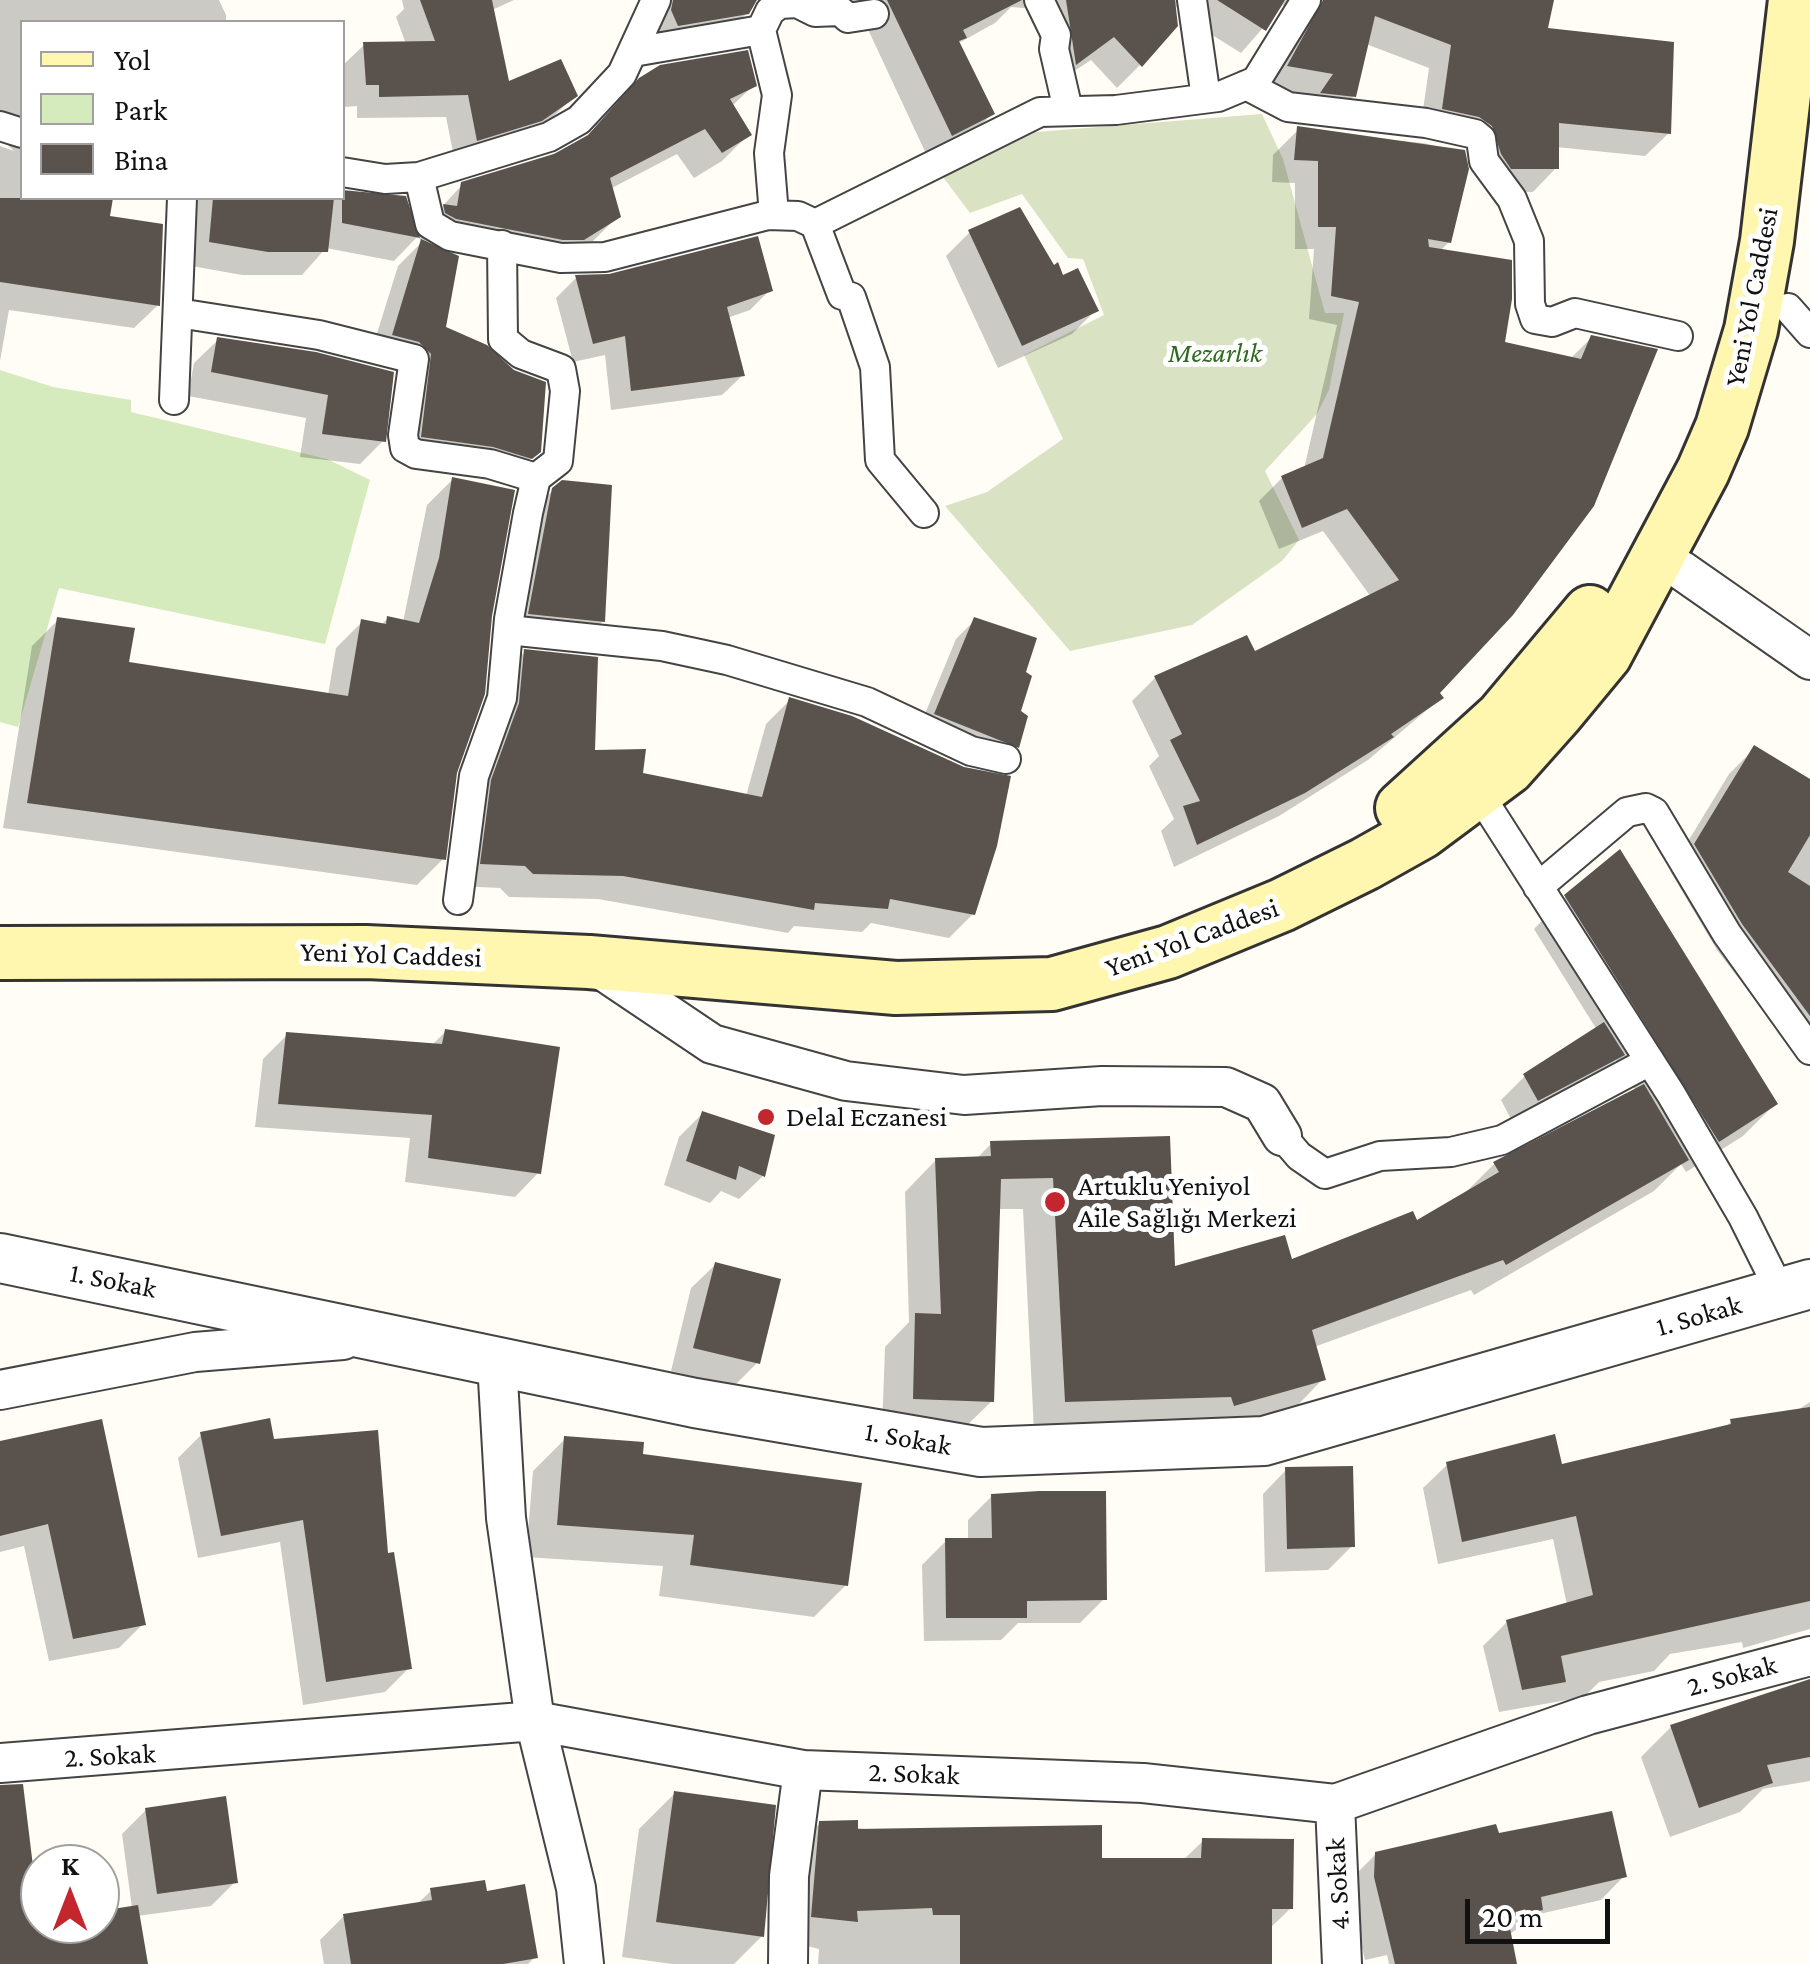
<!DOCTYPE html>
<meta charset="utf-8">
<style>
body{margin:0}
#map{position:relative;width:1810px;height:1964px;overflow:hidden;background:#fffdf5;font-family:"Crimson Pro",serif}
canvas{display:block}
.legend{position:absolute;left:20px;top:20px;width:325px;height:180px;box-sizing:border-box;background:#fff;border:2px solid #a0a0a0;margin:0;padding:12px 18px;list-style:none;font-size:30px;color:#111}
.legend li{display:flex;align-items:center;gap:20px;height:50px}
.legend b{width:50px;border:2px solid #a0a0a0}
.north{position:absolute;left:20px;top:1844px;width:100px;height:100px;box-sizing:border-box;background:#fff;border:2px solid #a0a0a0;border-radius:50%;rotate:0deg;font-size:28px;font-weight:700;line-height:40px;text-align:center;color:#111}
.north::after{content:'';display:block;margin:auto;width:35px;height:45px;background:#c4262e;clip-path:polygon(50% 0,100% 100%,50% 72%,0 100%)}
.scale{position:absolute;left:1465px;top:1899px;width:145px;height:45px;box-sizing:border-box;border:5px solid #111;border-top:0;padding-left:12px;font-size:30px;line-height:35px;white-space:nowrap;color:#111;-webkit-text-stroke:8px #fff;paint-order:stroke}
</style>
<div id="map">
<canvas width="1810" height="1964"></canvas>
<ul class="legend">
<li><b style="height:12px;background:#fff6b0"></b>Yol</li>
<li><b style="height:28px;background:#d5ebbd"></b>Park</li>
<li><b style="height:28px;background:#5a524d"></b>Bina</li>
</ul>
<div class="north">K</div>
<div class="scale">20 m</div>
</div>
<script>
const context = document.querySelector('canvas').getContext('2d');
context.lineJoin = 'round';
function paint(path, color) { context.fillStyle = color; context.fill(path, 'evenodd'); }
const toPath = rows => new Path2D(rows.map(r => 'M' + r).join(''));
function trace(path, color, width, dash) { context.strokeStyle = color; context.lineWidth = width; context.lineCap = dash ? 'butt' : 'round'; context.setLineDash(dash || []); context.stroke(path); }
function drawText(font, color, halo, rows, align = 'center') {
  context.font = font + ' "Crimson Pro",serif'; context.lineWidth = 10; context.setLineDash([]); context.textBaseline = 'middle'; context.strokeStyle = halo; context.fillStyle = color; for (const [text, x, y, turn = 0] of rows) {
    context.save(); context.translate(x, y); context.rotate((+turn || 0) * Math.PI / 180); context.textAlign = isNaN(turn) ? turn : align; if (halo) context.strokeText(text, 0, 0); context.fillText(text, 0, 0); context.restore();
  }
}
paint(toPath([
 [0,370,53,387,131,400,131,412,327,459,370,480,325,644,59,588,18,727,0,722]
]), '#d5ebbd');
paint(toPath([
 [1262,114,1283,159,1325,313,1344,313,1329,390,1317,414,1265,471,1299,540,1282,561,1192,625,1070,651,945,506,987,492,1063,439,1024,355,1104,315,1083,259,1068,258,1022,194,970,213,943,177,1036,132]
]), '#d9e3c4');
paint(toPath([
 [0,0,219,0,226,15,226,22,22,22,22,198,110,198,107,218,158,305,134,328,9,310,0,361,0,146,14,151,0,138],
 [402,0,514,0,492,10,507,84,575,95,542,128,455,162,446,117,357,118,357,106,344,107,342,66,364,45,406,44,396,17,404,9],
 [645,0,752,0,747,13,723,37,655,49],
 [780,0,1039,0,1024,8,1011,7,995,23,957,44,992,114,969,137,928,158,865,23],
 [1045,0,1552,0,1544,30,1669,133,1645,156,1556,147,1556,168,1533,192,1488,191,1478,178,1470,149,1455,139,1420,131,1429,68,1366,44,1354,96,1330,119,1312,97,1266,89,1298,14,1283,5,1241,53,1185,18,1174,4,1140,65,1117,88,1091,60,1053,85],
 [754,85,732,106,749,134,722,161,694,178,677,154,610,189,618,216,591,243,554,266,534,266,441,248,443,329,539,451,514,475,398,460,408,378,395,365,369,359,398,266,422,242,418,236,394,261,326,248,302,275,242,275,186,265,193,198,342,198,416,235,462,185],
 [1296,132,1423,143,1463,152,1449,242,1440,251,1503,344,1570,359,1592,337,1437,693,1441,698,1368,760,1279,816,1174,867,1161,831,1174,819,1149,766,1159,756,1132,701,1155,678,1253,654,1371,597,1323,531,1279,549,1259,501,1282,478,1304,469,1337,325,1309,319,1314,249,1295,249,1295,183,1272,182,1273,155],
 [1019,210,1062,278,1096,310,1072,334,998,368,946,256,970,232],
 [576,278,770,290,750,310,727,318,743,375,722,395,611,410,605,355,573,362,556,298],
 [218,340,315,355,384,440,360,464,300,457,306,418,188,396,194,363],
 [453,479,454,773,443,859,417,885,3,828,32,646,58,620,126,665,328,695,336,648,362,622,381,625,388,618,403,622,427,505],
 [553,490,603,621,579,645,505,638,529,515],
 [975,620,1023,673,1017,747,998,765,917,733,956,639],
 [525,652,592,753,640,775,746,796,766,724,790,700,973,914,949,938,871,923,862,932,794,926,788,933,598,899,509,897,500,888,458,886,501,676],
 [1755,748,1810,782,1810,1044,1798,1056,1717,950,1670,871,1729,774],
 [1566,896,1775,1104,1743,1136,1686,1172,1681,1164,1654,1191,1474,1295,1471,1290,1314,1347,1323,1379,1292,1411,1202,1436,1034,1432,1023,1209,997,1209,992,1401,960,1432,882,1430,885,1347,909,1322,905,1192,936,1160,976,1159,991,1144,1168,1138,1173,1269,1290,1262,1415,1223,1463,1195,1494,1164,1636,1091,1616,1060,1598,1078,1513,1123,1501,1100,1525,1076,1597,1030,1534,929],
 [445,1032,538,1173,515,1197,405,1182,410,1138,255,1127,263,1059,287,1035,431,1046],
 [703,1113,763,1176,739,1199,721,1191,710,1203,664,1185,679,1137],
 [715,1265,758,1362,734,1386,671,1371,691,1288],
 [1810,1402,1810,1629,1743,1648,1742,1642,1670,1654,1654,1671,1599,1682,1584,1697,1499,1712,1483,1646,1507,1622,1567,1605,1553,1539,1438,1564,1423,1488,1447,1465,1560,1468,1724,1428,1731,1422,1796,1411],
 [202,1434,272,1441,386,1556,409,1668,385,1692,303,1705,280,1542,198,1558,178,1458],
 [565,1439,640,1456,846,1585,814,1617,659,1596,663,1566,526,1557,533,1471],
 [0,1443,143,1624,119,1648,49,1661,24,1546,0,1552],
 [1286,1470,1352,1546,1328,1570,1265,1572,1263,1494],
 [992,1496,1104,1599,1080,1623,1018,1623,1001,1640,924,1641,922,1565,946,1541,968,1540,968,1520],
 [1810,1683,1810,1781,1763,1789,1740,1812,1670,1837,1641,1757,1671,1727],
 [675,1793,762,1936,734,1964,672,1964,622,1957,639,1829],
 [146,1810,235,1882,211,1906,137,1916,146,1964,0,1964,0,1836,28,1832,40,1924,100,1924,100,1914,132,1908,122,1834],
 [820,1823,1099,1860,1183,1860,1203,1841,1291,1908,1269,1929,1269,1964,818,1964,819,1949,788,1941,796,1847],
 [1498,1836,1624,1876,1601,1900,1535,1915,1509,1935,1514,1964,1389,1964,1387,1955,1365,1960,1351,1902,1352,1878,1376,1854],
 [431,1891,485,1894,535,1957,528,1964,324,1964,320,1940,344,1916,417,1904]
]), '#0003');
paint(toPath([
 [420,0,492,0,509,81,561,59,578,96,542,121,477,141,468,95,379,97,379,85,366,85,363,42,435,41],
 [673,0,757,0,749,14,678,26,671,10],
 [887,0,1022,0,963,30,967,38,959,41,995,114,952,136],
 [1066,0,1175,0,1178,26,1142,67,1114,37,1076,65],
 [1217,0,1285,0,1266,31],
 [1323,0,1554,0,1548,28,1674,42,1671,134,1559,123,1559,169,1511,169,1501,154,1492,126,1479,117,1442,109,1451,45,1375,16,1356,97,1320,93,1333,74,1287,66],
 [748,50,757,86,730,99,752,135,722,153,705,129,610,178,621,217,584,240,563,240,456,219,445,213,443,204,457,206,461,182,554,154,588,135,639,78,660,65],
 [1297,126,1465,150,1469,169,1451,243,1428,239,1429,247,1512,260,1512,299,1505,342,1581,359,1591,335,1658,349,1594,506,1513,615,1440,693,1444,698,1391,734,1394,737,1305,793,1197,845,1183,806,1200,801,1170,740,1182,734,1154,676,1247,635,1255,651,1399,580,1347,509,1302,528,1281,476,1323,458,1359,302,1331,296,1336,227,1318,227,1318,161,1294,160],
 [342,190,406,196,420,238,342,223],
 [0,198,113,198,110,216,163,224,160,306,0,282],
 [213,198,334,198,328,252,268,252,209,242],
 [1020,207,1054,265,1058,262,1063,275,1078,268,1099,311,1022,346,968,230],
 [758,236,773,291,727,307,745,376,631,391,625,336,593,344,575,275,609,274],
 [421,239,459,256,446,327,487,345,514,370,546,382,541,452,532,459,493,447,421,437,431,354,419,342,392,335],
 [217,337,316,352,394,372,386,442,322,434,328,395,211,372],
 [452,477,515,490,492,616,485,694,457,773,446,860,27,803,57,617,135,628,129,662,348,696,361,619,386,624,387,616,419,623,439,558],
 [562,480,612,485,605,622,528,614,552,488],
 [974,617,1037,638,1026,672,1032,676,1021,711,1028,716,1019,748,934,714],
 [524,649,598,657,595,750,646,749,643,773,762,797,789,697,852,716,964,767,1011,776,997,846,975,915,890,899,888,909,815,903,814,910,623,876,533,874,525,866,480,864,491,780,519,703],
 [1754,745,1810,779,1810,835,1788,872,1810,886,1810,1016,1742,924,1694,844],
 [1620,849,1778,1104,1719,1142,1564,895],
 [1604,1022,1625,1055,1538,1101,1523,1074],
 [445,1029,560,1047,541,1174,428,1158,432,1115,278,1104,286,1032,442,1044],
 [1644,1084,1689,1160,1506,1265,1503,1260,1312,1330,1326,1380,1234,1406,1231,1397,1065,1402,1053,1178,1001,1179,994,1402,913,1399,915,1313,941,1314,935,1158,991,1156,990,1141,1170,1136,1175,1266,1285,1235,1292,1259,1413,1211,1417,1220,1499,1172,1493,1162],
 [702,1111,775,1135,765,1177,739,1166,736,1180,686,1161],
 [715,1262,781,1279,760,1364,693,1348],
 [1810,1407,1810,1601,1561,1656,1566,1682,1522,1690,1506,1620,1593,1595,1576,1516,1462,1542,1446,1462,1555,1434,1562,1464,1731,1424,1730,1419],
 [270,1418,274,1439,378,1430,388,1553,394,1552,412,1669,326,1682,303,1520,221,1536,200,1432],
 [102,1419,146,1625,73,1639,48,1524,0,1536,0,1441],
 [564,1436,644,1442,643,1454,862,1483,848,1586,690,1565,694,1535,557,1525],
 [1353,1466,1355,1547,1287,1549,1285,1467],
 [1039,1491,1106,1491,1107,1600,1027,1601,1027,1618,946,1618,945,1538,992,1538,991,1494],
 [1810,1679,1810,1757,1767,1765,1773,1783,1699,1808,1670,1725],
 [23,1784,40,1924,100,1924,100,1911,138,1905,148,1964,0,1964,0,1785],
 [674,1791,776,1805,764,1937,656,1922],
 [226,1796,238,1883,157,1894,145,1808],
 [1612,1811,1627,1877,1541,1897,1543,1910,1508,1918,1517,1964,1395,1964,1374,1877,1375,1852,1496,1824,1499,1833],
 [858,1820,858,1829,1102,1825,1102,1858,1201,1858,1202,1838,1294,1839,1293,1909,1272,1909,1272,1964,960,1964,960,1915,933,1915,932,1908,857,1911,858,1922,811,1917,819,1821],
 [485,1880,487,1891,525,1884,538,1958,503,1964,351,1964,343,1914,432,1900,430,1888]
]), '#5a524d');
const pedestrian = toPath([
 [1039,0,1056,35,1054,49,1068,110],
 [1192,0,1206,98],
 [761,30,777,95,769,153,774,215],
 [633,52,761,30,770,11,780,4,797,3,815,12,840,11,848,18,874,14],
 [1246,85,1288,107,1426,123,1475,134,1481,139,1484,161,1512,199,1529,241,1530,304,1535,319,1552,322,1575,313,1678,336],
 [0,126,22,133],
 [342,172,385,179,419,177,549,137,579,120,622,74,656,0],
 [419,177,430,224,450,236,561,258,605,257,768,215,798,216,815,224,1040,112,1116,110,1218,97,1256,81,1306,0],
 [815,224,842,295,851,297,875,367,880,460,924,513],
 [1788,308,1810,333],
 [178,313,319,335,414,359,403,435,405,448,416,454,490,464,536,478],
 [174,400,182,198],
 [508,630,662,646,727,660,867,702,971,751,1006,759],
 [1490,811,1671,1094,1743,1217,1781,1293],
 [1538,887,1627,812,1646,808,1654,812,1727,934,1810,1050],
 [458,900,474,776,502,698,509,619,528,513,536,478,558,461,565,391,561,369,521,354,503,339,502,245],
 [1282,1136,1299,1156,1325,1174,1380,1156,1451,1152,1502,1140,1650,1061]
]);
const minor = toPath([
 [1681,570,1810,660],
 [596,966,712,1044,846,1081,964,1095,1102,1086,1226,1087,1262,1103,1282,1136],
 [497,1362,506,1518,535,1721,576,1888,584,1964],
 [0,1390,195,1352,343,1340],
 [0,1763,535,1721,803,1770,1143,1783,1335,1804,1588,1715,1810,1656],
 [1335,1804,1342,1964],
 [788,1964,789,1876,803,1770]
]);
const tertiary = toPath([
 [0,1258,695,1403,981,1452,1264,1441,1810,1284]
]);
const secondary = toPath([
 [1402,808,1502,717,1590,612],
 [0,953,366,952,589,962,896,988,1052,984,1168,952,1282,905,1365,864,1422,832,1508,768,1557,713,1605,655,1703,471,1722,427,1751,330,1767,241,1795,0]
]);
trace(pedestrian, '#444', 32);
trace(minor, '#444', 42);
trace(tertiary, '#444', 52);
trace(secondary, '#333', 58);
trace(pedestrian, '#fff', 28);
trace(minor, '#fff', 38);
trace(tertiary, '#fff', 48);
trace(secondary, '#fff6b0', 52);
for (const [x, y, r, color] of [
 [766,1117,10,"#c4262e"],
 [1055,1202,12,"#c4262e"]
]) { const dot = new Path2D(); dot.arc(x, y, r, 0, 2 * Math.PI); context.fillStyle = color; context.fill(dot); trace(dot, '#fff', 4); }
drawText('28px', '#111', '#fff', [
 ["Yeni Yol Caddesi",1752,297,-79],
 ["Yeni Yol Caddesi",1192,938,-20],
 ["Yeni Yol Caddesi",391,955,2],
 ["1. Sokak",113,1281,11],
 ["1. Sokak",1699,1316,-16],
 ["1. Sokak",908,1439,10],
 ["2. Sokak",1732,1676,-15],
 ["2. Sokak",110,1756,-3],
 ["2. Sokak",914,1774,2],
 ["4. Sokak",1338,1884,-93]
]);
drawText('italic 28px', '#2f6b1f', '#fff', [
 ["Mezarlık",1215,353]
]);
drawText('28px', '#111', '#fff', [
 ["Delal Eczanesi",786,1117],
 ["Artuklu Yeniyol",1078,1186],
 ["Aile Sağlığı Merkezi",1078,1218]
], 'left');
</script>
